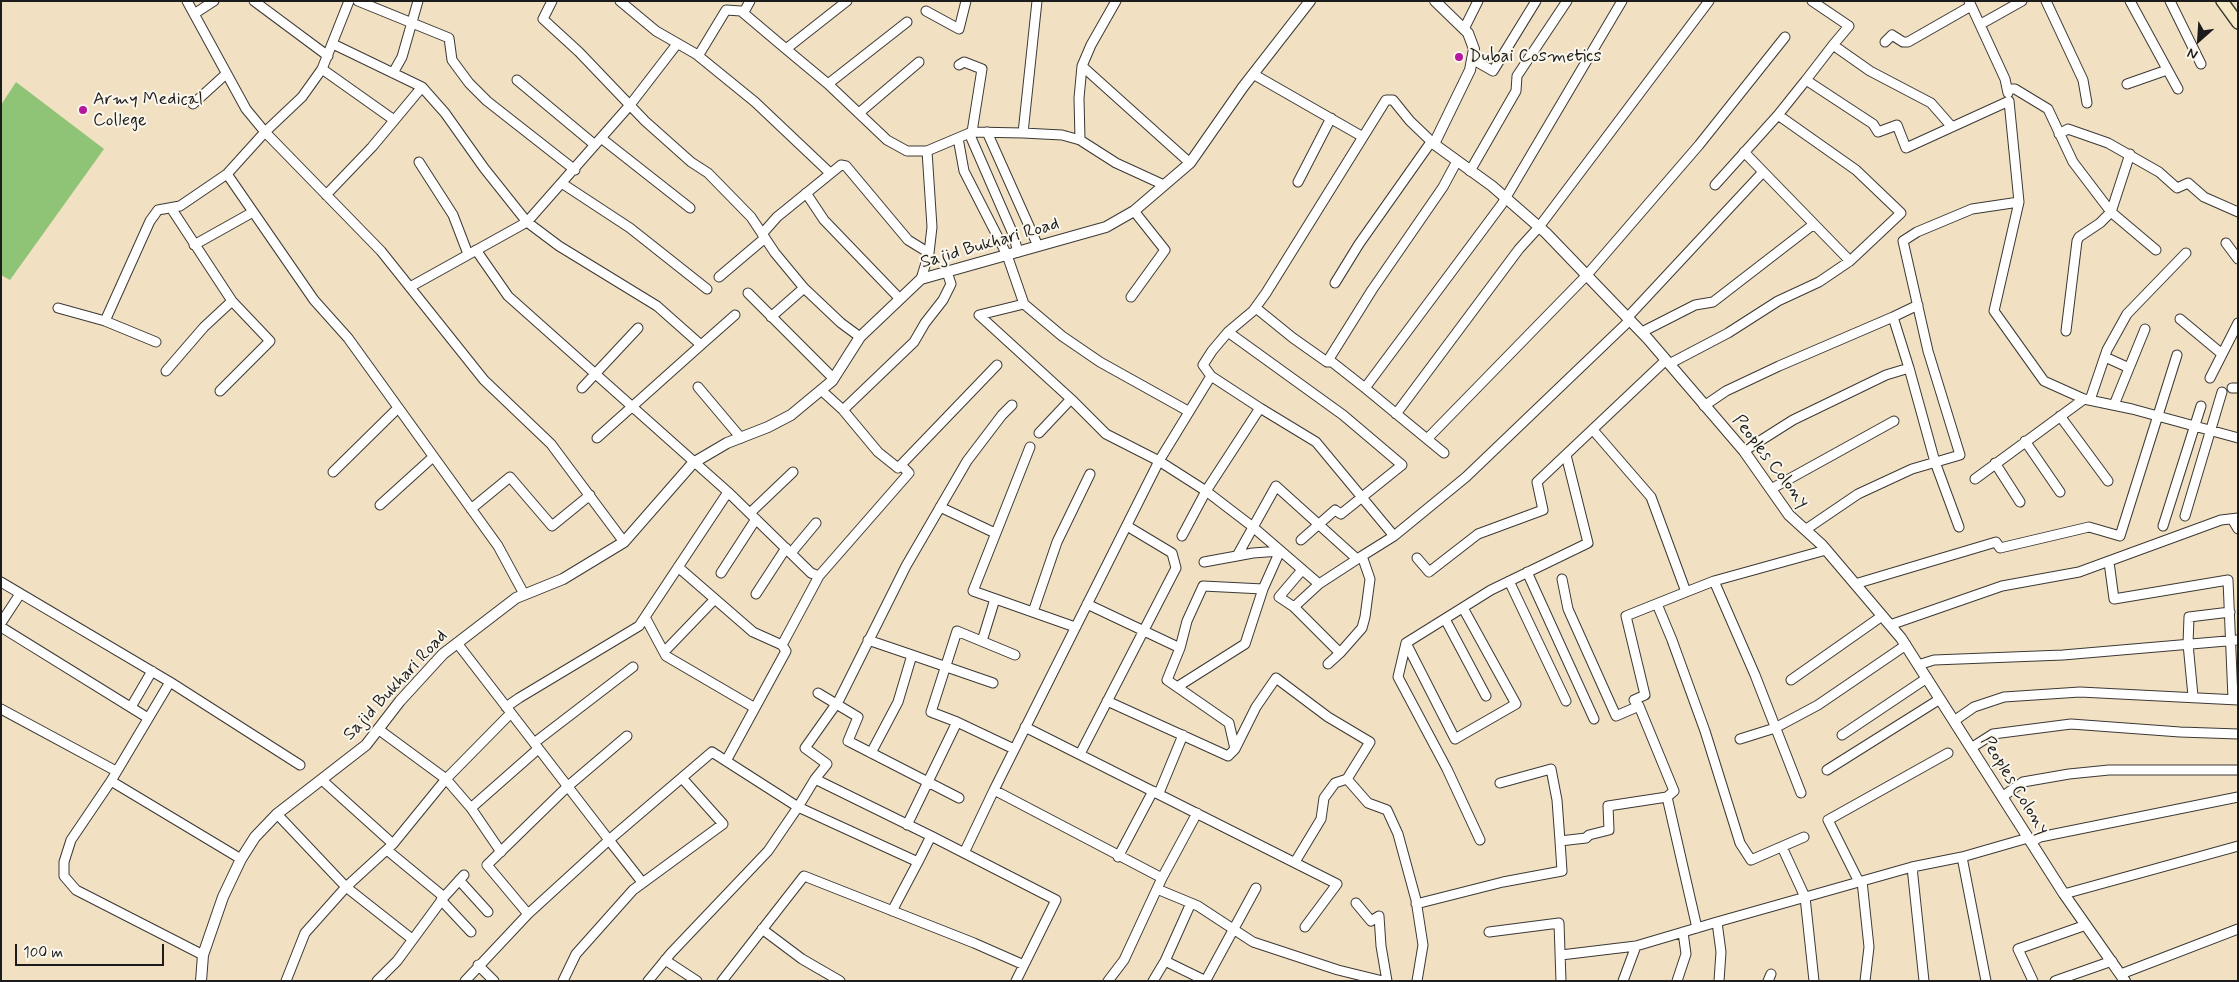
<!DOCTYPE html>
<style>
body{margin:0}
#map{position:relative;width:2239px;height:982px;overflow:hidden;background:#f2e0c2;font-family:Mynerve,sans-serif}
canvas{display:block}
.frame{position:absolute;inset:0;border:2px solid #1c1c1c;pointer-events:none}
.north{position:absolute;left:2174px;top:15px;width:50px;height:50px;-webkit-text-stroke:4px #fbf7ec;paint-order:stroke;rotate:206deg;font-size:14px;font-weight:700;line-height:20px;text-align:center;color:#1c1c1c}
.north::after{content:'';display:block;margin:auto;width:18px;height:22px;background:#1c1c1c;clip-path:polygon(50% 0,100% 100%,50% 72%,0 100%)}
.scale{position:absolute;left:15px;top:944px;width:149px;height:22px;box-sizing:border-box;border:2px solid #1c1c1c;border-top:0;padding-left:6px;font-size:15px;line-height:18px;white-space:nowrap;color:#1c1c1c;-webkit-text-stroke:4px #fbf7ec;paint-order:stroke}
</style>
<div id="map">
<canvas width="2239" height="982"></canvas>
<div class="frame"></div>
<div class="north">N</div>
<div class="scale">100 m</div>
</div>
<script>
const context = document.querySelector('canvas').getContext('2d');
context.lineJoin = 'round';
function paint(path, color) { context.fillStyle = color; context.fill(path, 'evenodd'); }
const toPath = rows => new Path2D(rows.map(r => 'M' + r).join(''));
function trace(path, color, width, dash) { context.strokeStyle = color; context.lineWidth = width; context.lineCap = dash ? 'butt' : 'round'; context.setLineDash(dash || []); context.stroke(path); }
function drawText(font, color, halo, rows, align = 'center') {
  context.font = font + ' Mynerve,sans-serif'; context.lineWidth = 4; context.setLineDash([]); context.textBaseline = 'middle'; context.strokeStyle = halo; context.fillStyle = color; for (const [text, x, y, turn = 0] of rows) {
    context.save(); context.translate(x, y); context.rotate((+turn || 0) * Math.PI / 180); context.textAlign = isNaN(turn) ? turn : align; if (halo) context.strokeText(text, 0, 0); context.fillText(text, 0, 0); context.restore();
  }
}
paint(toPath([
 [16,82,104,149,10,280,1,275,1,105]
]), '#8fc476');
const minor = toPath([
 [187,1,246,109,265,132,381,251,484,380,551,444,624,542],
 [254,1,328,56],
 [358,1,449,38,452,60,469,83,487,101,575,170],
 [552,1,543,19,579,52,645,121,691,162,708,173,751,217,775,253,804,288,841,323,860,337],
 [620,1,656,31,696,54,700,53,726,10,741,11,745,10,750,1],
 [1037,1,1023,133,1062,135,1080,140,1116,163,1164,185],
 [1812,1,1849,26,1833,45],
 [1969,1,2005,79,2008,93],
 [2046,1,2083,80,2087,103],
 [2130,1,2178,89],
 [2170,1,2201,64],
 [741,11,786,49,847,1],
 [926,11,959,29,966,1],
 [194,14,214,1],
 [1981,24,2022,1],
 [1464,29,1478,1],
 [1885,42,1892,35,1903,42,1908,42,1971,6],
 [333,44,422,87,445,113,484,168,527,222,559,246,657,306,701,345,735,315],
 [786,49,828,84,907,22],
 [696,54,755,102,830,173],
 [1472,59,1493,71,1536,1],
 [959,65,964,62,982,69,972,132,1023,133],
 [1082,66,1190,163],
 [322,69,394,120],
 [393,73,402,57,418,1],
 [1253,74,1363,137],
 [517,80,595,145],
 [1806,80,1833,45,1870,71,1931,103,1952,127],
 [828,84,887,140,907,151,927,151,972,132],
 [2127,84,2167,70],
 [2007,89,2015,89,2048,109,2073,162,2111,212,2156,250],
 [193,104,226,74],
 [859,113,919,62],
 [1778,115,1806,80,1873,124,1878,132,1897,125,1906,148,2009,101,2019,202,1994,311,2044,381,2084,399,2132,409,2238,438],
 [987,132,1038,246],
 [969,133,1013,234,1018,252],
 [2059,134,2068,129,2108,143,2159,172,2177,188,2188,183,2204,197,2238,212],
 [601,138,690,208],
 [958,138,964,171,1007,255,1024,304,1062,336,1100,362,1188,411],
 [1080,140,1079,98,1082,66,1091,45,1116,1],
 [1744,152,1814,224],
 [419,162,453,215,468,254],
 [1470,171,1516,91,1517,76,1567,1],
 [227,174,314,300,348,338,498,546,524,594],
 [1298,182,1331,118],
 [563,184,630,228,707,289],
 [806,193,824,220,900,299],
 [326,195,372,147,422,87],
 [171,208,232,301,270,341,220,391],
 [762,234,777,217,841,165,846,166,908,240,929,253],
 [2226,243,2238,259],
 [194,245,253,212],
 [476,250,508,296,728,492,639,626,519,698,506,707],
 [719,277,765,238],
 [921,279,929,253,932,227,927,151],
 [1335,283,1359,244,1431,142],
 [410,287,527,222,630,105,677,44],
 [748,293,833,378],
 [1131,297,1165,250,1134,211],
 [1024,304,979,315,1071,399,1039,433],
 [58,308,105,321,156,342],
 [1256,308,1293,338,1327,362,1332,362,1365,388,1444,453],
 [771,317,804,288],
 [1627,318,1763,172],
 [2180,319,2222,354],
 [105,321,150,221,158,210,180,206,227,174,265,132,302,97,322,69,349,1],
 [2066,331,2077,241,2079,237,2100,223,2111,212,2130,154],
 [1228,332,1343,415,1402,465,1341,514,1335,510,1301,540],
 [1642,332,1695,305,1713,302,1814,224,1850,261],
 [2105,357,2127,367],
 [1327,362,1372,290,1443,187,1457,161],
 [1669,364,1728,333,1778,301,1819,282,1850,261,1901,213,1856,170,1778,115,1715,185],
 [1909,368,1893,317,1918,305],
 [166,371,204,327,232,301],
 [2210,378,2238,323],
 [698,387,741,438],
 [582,388,638,328],
 [1365,388,1502,204,1622,1],
 [2232,388,2238,388],
 [821,390,843,410,914,342,925,323,943,300,951,284,947,272],
 [1071,399,1106,434,1159,461,1206,491,1253,527,1319,584,1294,607,1279,597,1302,570],
 [2090,400,2107,350,2127,314,2186,253],
 [2114,405,2145,329],
 [1704,406,1726,391,1779,366,1893,317],
 [1260,408,1316,442,1394,536,1362,556],
 [843,410,878,452,898,468,997,365],
 [1396,414,1519,249,1539,227,1709,1],
 [2060,416,2108,481],
 [1593,430,1651,497,1686,592,1714,581],
 [597,438,701,345],
 [1427,439,1586,276,1699,145,1785,37],
 [2025,441,2060,492],
 [1030,447,973,591,1075,627],
 [1744,451,1793,420,1886,375,1909,368,1935,462,1959,527],
 [1995,463,2020,502],
 [333,472,398,408],
 [1975,479,2084,399],
 [1771,489,1894,421],
 [380,505,433,457],
 [940,507,995,533],
 [471,509,510,477,552,526,590,495],
 [750,513,793,472],
 [2185,516,2222,392],
 [2232,519,2238,529],
 [2163,526,2201,406],
 [1805,530,1858,494,1912,469,1960,455,1928,351,1903,241,1917,232,1972,209,2019,202],
 [1182,536,1206,491,1260,408,1211,376],
 [1394,536,1466,477,1630,320],
 [791,553,816,523],
 [1237,556,1276,486,1357,559],
 [1417,558,1429,572,1478,534,1543,510,1537,482,1666,360],
 [1204,562,1253,553,1280,551,1263,589],
 [2109,562,2114,599,2228,580,2233,699],
 [678,567,753,632,782,645,819,576,811,573,728,492],
 [1527,572,1594,719],
 [721,573,756,519],
 [819,576,909,473,901,465],
 [1562,579,1568,609,1616,716,1639,706],
 [1509,581,1566,701],
 [1,582,170,682,300,765],
 [1319,584,1362,556,1370,579,1365,617,1362,628,1340,653],
 [1855,584,1996,542,2000,548,2089,527,2120,536,2177,355],
 [756,594,786,548],
 [1087,604,1180,648,1167,680,1229,723,1235,749,1228,756,1107,701],
 [1657,604,1672,640,1705,731,1740,843,1751,860,1804,837],
 [1294,607,1340,653,1328,664],
 [1033,612,1057,542,1090,474],
 [645,617,666,656,755,708],
 [1445,619,1486,696],
 [1,623,20,594],
 [1890,625,2002,586,2079,572,2221,520,2238,518],
 [1,627,148,718],
 [868,640,912,655,898,702,871,753],
 [982,641,995,599],
 [457,643,609,840,712,752,798,807,918,862,931,836,815,779,798,807,768,851,671,953,648,981],
 [1406,643,1455,739,1516,704,1463,608],
 [664,652,714,600],
 [912,655,993,683],
 [1918,665,1934,660,2063,655,2238,640],
 [1791,680,1882,616],
 [170,682,111,781,71,840,64,862,64,876,76,890,203,955],
 [1177,687,1245,644,1263,589,1203,586,1187,621,1180,648],
 [818,693,858,717,848,741,959,798],
 [2193,696,2188,644,2189,617,2230,612],
 [131,707,152,671],
 [1,709,116,771],
 [1954,721,1974,707,2004,697,2080,692,2238,700],
 [957,722,931,712,957,631,1015,655],
 [1025,727,1337,884,1305,927],
 [378,729,446,779,471,808,501,852],
 [1842,735,1927,678],
 [1740,739,1775,728,1818,705,1906,645],
 [534,743,633,667],
 [1971,748,1993,734,2071,724,2180,732,2238,734],
 [1235,749,1256,707,1276,678,1328,717,1370,742,1347,779,1335,783,1324,798,1321,819,1295,862],
 [1080,754,1176,568,1172,553,1127,526],
 [726,761,786,651,782,645],
 [1827,770,1940,699],
 [815,779,827,764,805,748,839,700,906,566,967,461,1002,415,1012,405],
 [1347,779,1368,803,1387,810,1398,834,1416,900,1423,945,1417,981],
 [322,780,393,844,446,779,511,713],
 [111,781,241,859],
 [1500,783,1551,769,1557,800,1560,841],
 [994,790,1159,461,1211,376,1203,365,1212,351,1228,332,1253,311,1266,293,1386,100,1393,100,1410,121,1434,144],
 [1159,793,1183,735],
 [1801,793,1755,675,1714,581,1826,550],
 [1667,797,1674,791,1639,706,1634,700,1645,695,1626,616,1686,592],
 [2002,797,2023,782,2069,774,2109,770,2238,770],
 [471,808,538,749],
 [277,814,346,887,412,939],
 [907,825,957,722,1014,749],
 [931,836,1056,900,1016,981],
 [1480,840,1447,769,1398,677,1406,643,1491,590,1588,543,1566,455],
 [2031,842,2040,837,2238,797],
 [1782,847,1805,897,1814,981],
 [387,850,444,897],
 [964,853,994,790,1162,878,1124,960,1108,981],
 [1118,857,1153,791],
 [1962,857,2028,838],
 [1912,867,1962,857,1986,981],
 [1162,878,1197,813],
 [459,880,488,912],
 [1862,881,1869,947,1865,981],
 [1859,882,1828,820,1948,753],
 [1157,889,1198,906,1253,942,1338,970,1383,981],
 [2064,894,2238,846],
 [441,900,471,932],
 [1356,903,1371,921,1379,916,1381,946,1387,981],
 [1416,904,1503,882,1562,871,1560,841,1586,838,1589,835,1609,830,1608,806,1667,797,1697,928],
 [892,911,918,862],
 [528,914,487,865,567,787,627,736],
 [1717,922,1912,867,1924,981],
 [762,929,802,959,840,981],
 [1489,932,1559,923,1561,981],
 [1561,955,1636,946,1717,922,1721,952,1719,981],
 [665,960,697,981],
 [1165,961,1191,903],
 [478,965,494,981],
 [2121,974,2238,929],
 [1206,980,1256,888],
 [286,981,305,933,346,887,393,844],
 [377,981,397,961,444,897,464,875],
 [465,981,528,914,609,840,642,882],
 [563,981,576,954,633,890,723,824,682,778],
 [722,981,804,876,974,943,1024,965],
 [1153,981,1165,961,1206,981],
 [1623,981,1636,946],
 [1677,981,1686,954,1683,932],
 [1768,981,1771,974],
 [2033,981,2018,949,2086,925],
 [2055,981,2112,961]
]);
const tertiary = toPath([
 [1435,1,1468,33,1474,49,1470,70,1434,144,1492,186,1546,233,1648,339,1744,451,1789,515,1822,545,1901,638,2064,894,2125,981],
 [201,981,203,955,223,897,241,859,255,837,277,814,366,745,400,701,443,654,516,598,563,579,624,542,693,463,727,443,768,427,791,415,832,381,860,337,921,279,1106,227,1134,211,1190,163,1243,87,1310,1]
]);
const secondary = toPath([
 [2222,1,2238,23]
]);
trace(minor, '#3c3935', 11);
trace(tertiary, '#3c3935', 12);
trace(secondary, '#3c3935', 14);
trace(minor, '#fff', 9);
trace(tertiary, '#fff', 10);
trace(secondary, '#f6e9c3', 11);
for (const [x, y, r, color] of [
 [1459,57,5,"#b5179e"],
 [83,110,5,"#b5179e"]
]) { const dot = new Path2D(); dot.arc(x, y, r, 0, 2 * Math.PI); context.fillStyle = color; context.fill(dot); trace(dot, '#fbf7ec', 2); }
drawText('18px', '#1c1c1c', '#fbf7ec', [
 ["Dubai Cosmetics",1469,57],
 ["Army Medical",93,100],
 ["College",93,121]
], 'left');
drawText('18px', '#1c1c1c', '#fbf7ec', [
 ["Sajid Bukhari Road",990,244,-16],
 ["Peoples Colony",1770,462,52],
 ["Sajid Bukhari Road",396,686,-47],
 ["Peoples Colony",2014,786,58]
]);
</script>
